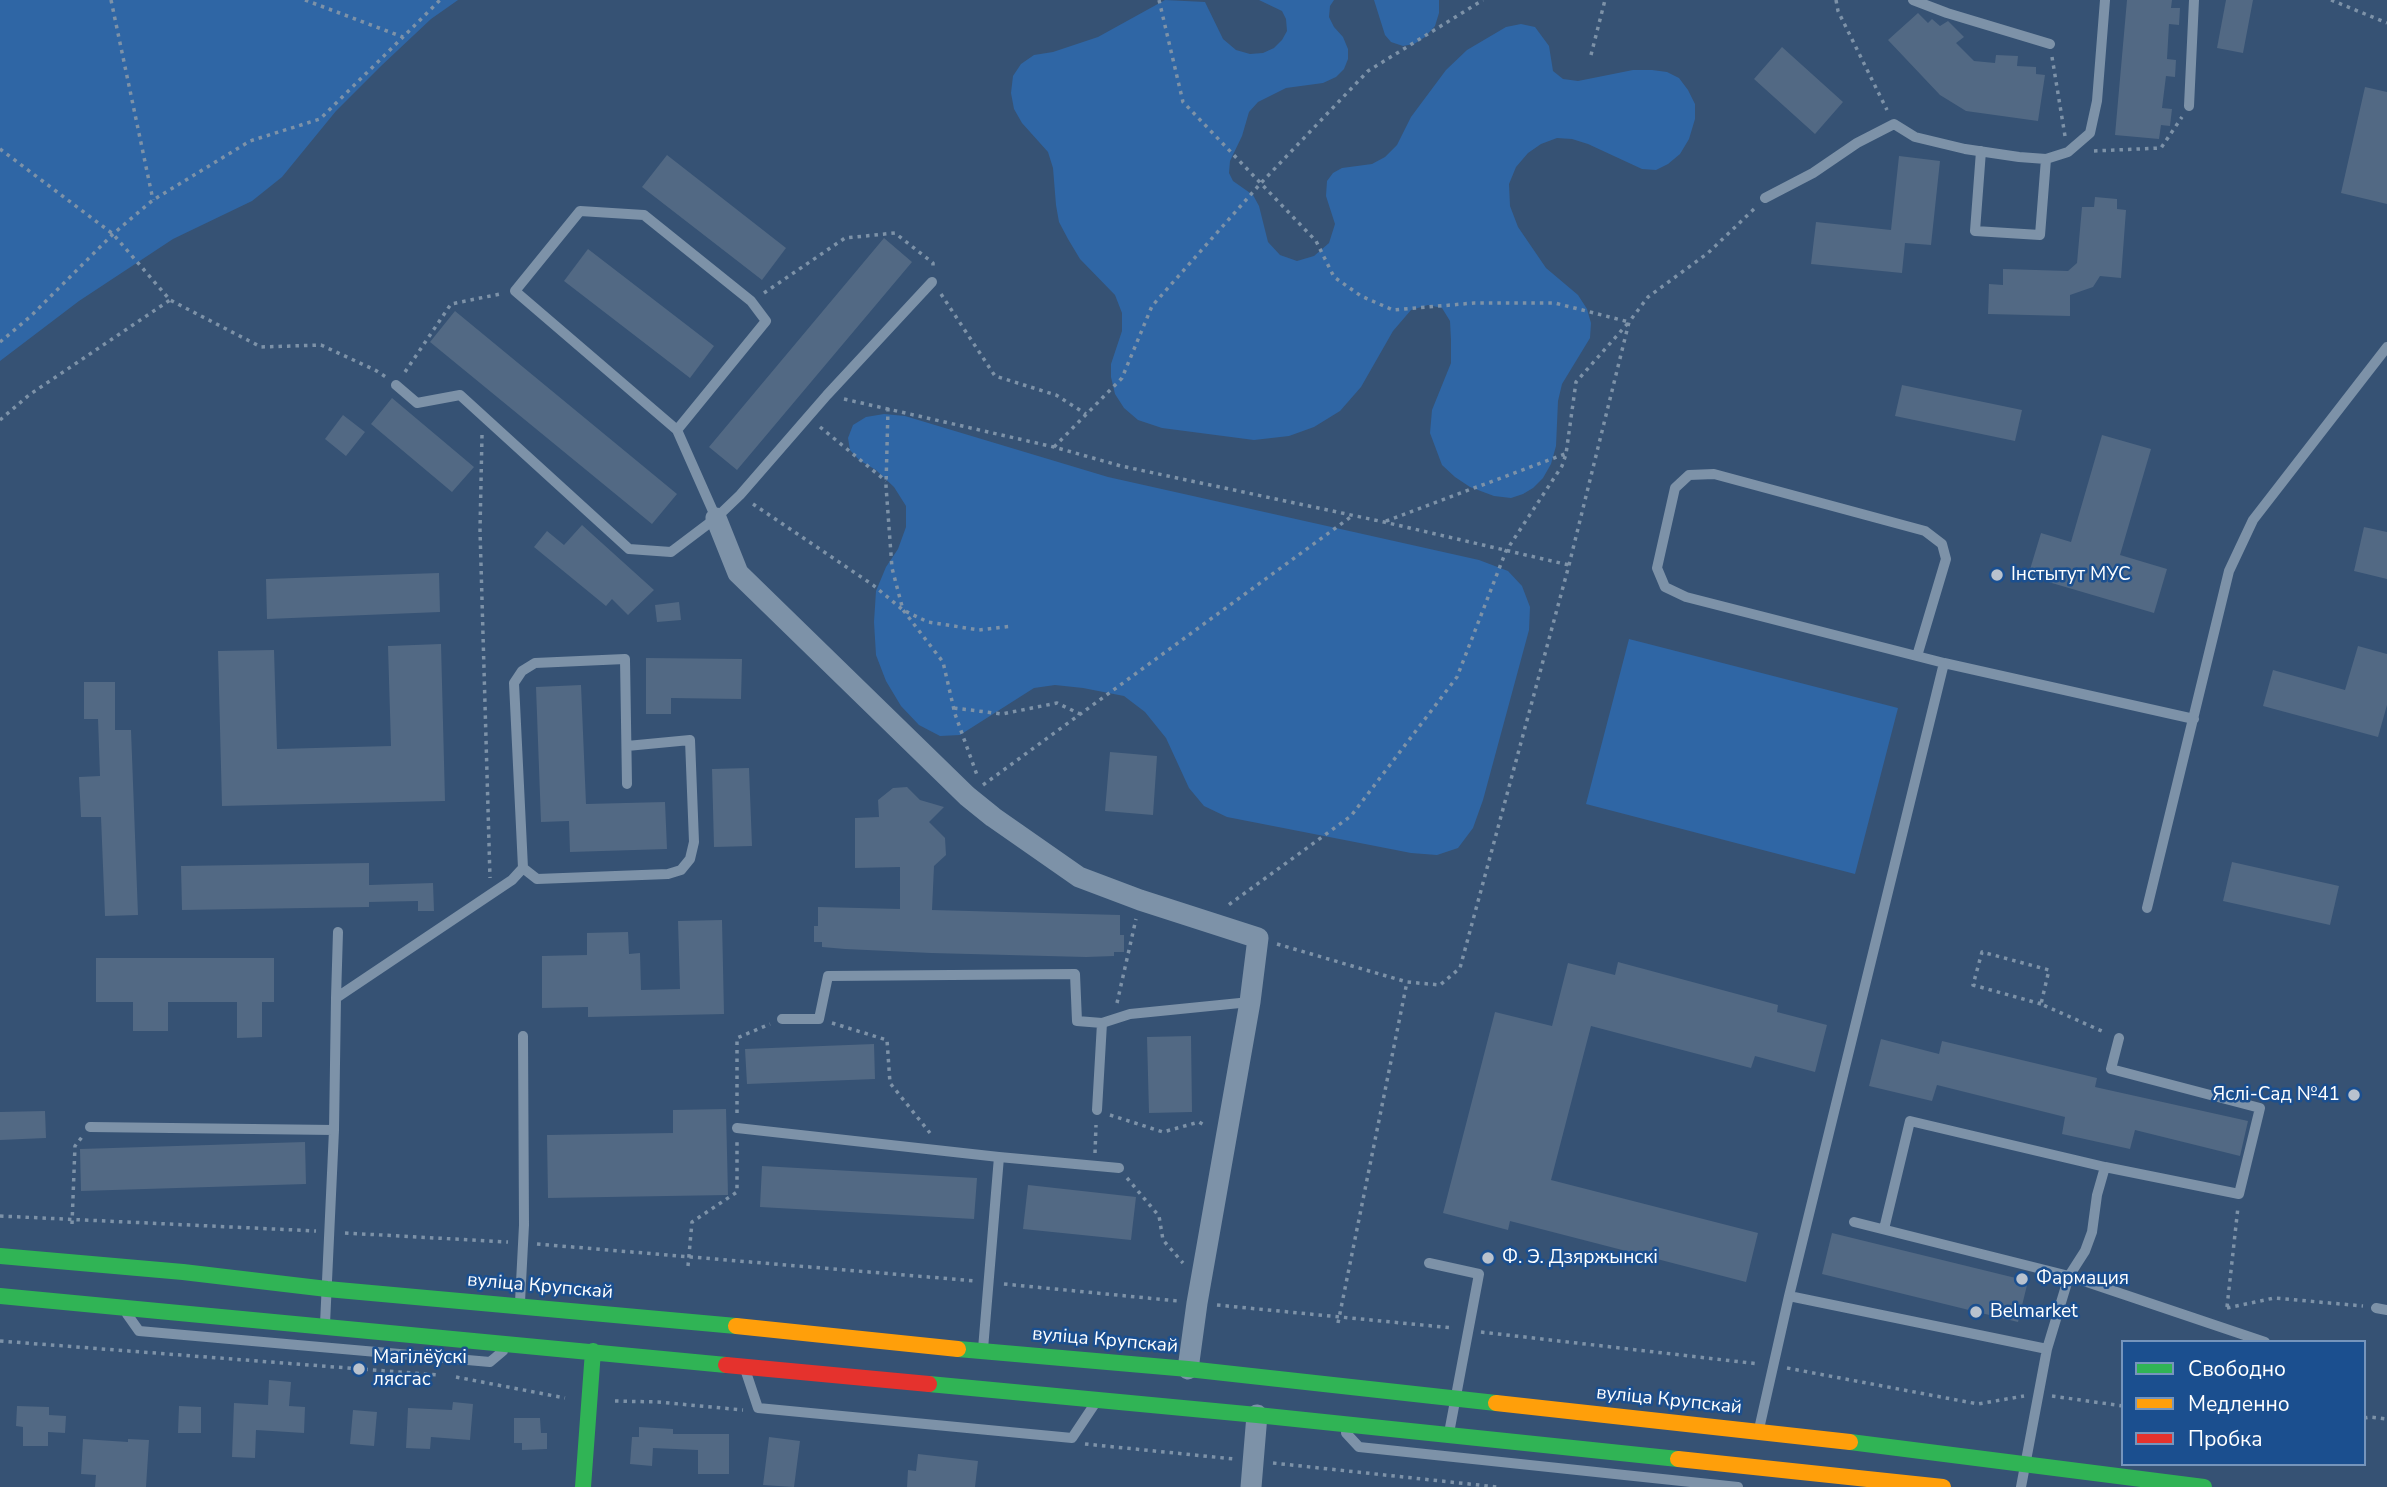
<!DOCTYPE html>
<meta charset="utf-8">
<style>
body{margin:0}
#map{position:relative;width:2387px;height:1487px;overflow:hidden;background:#365274;font-family:"Nunito Sans",sans-serif}
canvas{display:block}
.legend{position:absolute;left:2121px;top:1340px;width:245px;height:126px;box-sizing:border-box;background:#1b4f8f;border:2px solid #7695bc;margin:0;padding:9px 12px;list-style:none;font-size:21px;color:#fff}
.legend li{display:flex;align-items:center;gap:14px;height:35px}
.legend b{width:35px;border:2px solid #7695bc}
</style>
<div id="map">
<canvas width="2387" height="1487"></canvas>
<ul class="legend">
<li><b style="height:9px;background:#30b455"></b>Свободно</li>
<li><b style="height:9px;background:#ff9f0a"></b>Медленно</li>
<li><b style="height:9px;background:#e5322d"></b>Пробка</li>
</ul>
</div>
<script>
const context = document.querySelector('canvas').getContext('2d');
context.lineJoin = 'round';
function paint(path, color) { context.fillStyle = color; context.fill(path, 'evenodd'); }
const toPath = rows => new Path2D(rows.map(r => 'M' + r).join(''));
function trace(path, color, width, dash) { context.strokeStyle = color; context.lineWidth = width; context.lineCap = dash ? 'butt' : 'round'; context.setLineDash(dash || []); context.stroke(path); }
function drawText(font, color, halo, rows, align = 'center') {
  context.font = font + ' "Nunito Sans",sans-serif'; context.lineWidth = 5; context.setLineDash([]); context.textBaseline = 'middle'; context.strokeStyle = halo; context.fillStyle = color; for (const [text, x, y, turn = 0] of rows) {
    context.save(); context.translate(x, y); context.rotate((+turn || 0) * Math.PI / 180); context.textAlign = isNaN(turn) ? turn : align; if (halo) context.strokeText(text, 0, 0); context.fillText(text, 0, 0); context.restore();
  }
}
paint(toPath([
 [0,0,458,0,431,19,381,66,336,111,282,177,252,201,173,239,79,301,0,361],
 [1165,0,1205,2,1223,39,1236,50,1250,54,1263,53,1274,48,1282,40,1287,31,1286,19,1282,11,1259,0,1334,0,1330,6,1329,17,1334,27,1343,37,1348,49,1348,59,1344,69,1336,77,1323,83,1286,88,1258,102,1249,112,1242,136,1230,161,1229,173,1233,181,1253,195,1259,206,1268,242,1280,255,1297,261,1314,256,1329,243,1335,224,1326,196,1327,181,1333,173,1342,168,1372,164,1385,157,1397,145,1411,117,1446,70,1467,50,1506,27,1521,24,1535,27,1549,46,1553,71,1563,79,1578,81,1633,70,1652,70,1667,72,1679,78,1688,90,1695,104,1695,119,1689,139,1680,154,1668,164,1656,170,1642,169,1588,144,1572,139,1557,138,1541,144,1528,153,1516,167,1509,184,1510,206,1518,227,1546,268,1578,295,1587,309,1591,323,1590,338,1562,384,1558,401,1556,446,1551,464,1543,478,1533,488,1523,494,1511,498,1494,496,1470,487,1455,477,1442,465,1430,433,1432,410,1451,363,1451,340,1450,321,1442,308,1428,305,1411,310,1393,331,1361,387,1340,411,1314,427,1289,436,1254,440,1162,428,1138,420,1124,408,1115,394,1111,377,1111,364,1122,331,1122,313,1115,295,1080,259,1068,239,1059,222,1056,205,1053,168,1048,152,1022,123,1014,109,1011,93,1013,76,1021,64,1034,55,1053,52,1098,37],
 [1374,0,1439,0,1439,13,1435,26,1425,37,1414,44,1403,46,1391,42,1385,35],
 [884,414,905,416,1108,477,1479,560,1508,571,1522,586,1530,607,1529,630,1483,800,1473,828,1458,848,1437,855,1411,853,1227,817,1204,806,1189,788,1166,738,1145,712,1124,696,1083,688,1055,685,1034,688,960,735,940,736,919,725,901,706,886,681,876,655,874,622,876,591,886,567,898,549,906,527,906,506,894,487,876,470,859,460,850,450,848,438,853,425,866,417],
 [1629,639,1898,708,1855,874,1586,804]
]), '#2f66a5');
paint(toPath([
 [2127,0,2172,0,2171,8,2180,8,2179,25,2169,24,2167,59,2176,60,2175,77,2166,76,2162,108,2172,109,2170,126,2161,125,2159,139,2115,135],
 [2226,0,2253,0,2243,53,2217,48],
 [1918,13,1928,23,1932,19,1940,26,1948,21,1964,37,1956,43,1974,61,1995,63,1996,55,2018,56,2017,66,2036,67,2036,74,2045,75,2038,121,1966,111,1940,95,1888,40],
 [1782,47,1843,102,1815,134,1754,79],
 [2365,87,2387,92,2387,204,2341,193],
 [667,155,786,248,762,280,642,187],
 [1899,156,1940,161,1931,245,1905,243,1902,273,1811,264,1816,222,1891,230],
 [2095,197,2117,199,2117,209,2126,210,2121,278,2100,276,2093,287,2070,295,2070,316,1988,314,1989,284,2003,285,2003,269,2068,271,2077,263,2082,207,2094,207],
 [884,238,912,262,737,470,709,447],
 [588,249,714,346,690,378,564,281],
 [455,311,677,494,652,524,430,342],
 [1902,385,2022,410,2015,441,1895,416],
 [392,398,474,467,452,492,371,424],
 [343,415,365,432,346,456,325,439],
 [2102,435,2151,449,2120,555,2167,569,2154,613,2028,576,2041,533,2071,542],
 [582,525,654,590,628,615,612,599,606,606,534,547,547,531,564,545],
 [2364,527,2387,532,2387,579,2354,571],
 [439,573,440,612,267,619,266,579],
 [679,602,681,620,657,622,655,605],
 [441,644,445,801,222,806,218,651,274,650,277,749,391,746,388,646],
 [2358,646,2387,654,2387,705,2378,737,2263,706,2273,670,2345,690],
 [646,658,742,659,741,699,671,698,671,714,646,714],
 [84,682,115,682,115,730,131,730,138,915,105,916,101,817,81,817,79,777,100,776,98,719,84,719],
 [581,685,586,804,665,802,667,849,570,852,569,821,541,822,536,687],
 [1110,752,1157,756,1153,815,1105,811],
 [749,768,752,846,714,847,712,769],
 [907,787,920,800,944,807,929,822,945,838,946,855,934,866,932,910,1120,915,1120,935,1124,935,1124,952,1114,952,1114,956,1086,957,931,953,845,949,822,947,822,942,814,942,814,926,818,926,818,907,900,909,900,867,855,868,855,818,879,817,878,800,893,788],
 [2232,862,2339,886,2330,925,2223,901],
 [369,863,369,885,433,883,434,911,418,911,418,901,369,902,369,907,182,910,181,866],
 [722,920,724,1014,588,1017,588,1007,542,1008,542,956,587,955,587,933,628,932,629,954,640,953,641,990,680,989,678,921],
 [96,958,274,958,274,1002,262,1002,262,1037,237,1038,237,1002,168,1002,168,1031,133,1031,133,1002,96,1002],
 [1618,962,1778,1005,1777,1012,1827,1025,1815,1072,1755,1056,1751,1068,1591,1026,1551,1180,1758,1233,1746,1282,1510,1221,1508,1230,1443,1213,1495,1012,1552,1026,1568,963,1615,975],
 [1191,1036,1192,1112,1149,1113,1147,1037],
 [1881,1039,1939,1054,1942,1041,2097,1078,2095,1087,2248,1121,2240,1156,2135,1130,2130,1149,2062,1134,2065,1117,1937,1085,1932,1101,1869,1086],
 [874,1044,875,1079,747,1084,745,1049],
 [726,1109,728,1195,548,1198,547,1135,673,1133,673,1110],
 [45,1111,46,1138,0,1140,0,1112],
 [305,1142,306,1184,81,1191,80,1149],
 [762,1166,977,1178,974,1219,760,1207],
 [1028,1185,1136,1197,1131,1240,1023,1229],
 [1832,1233,2028,1281,2018,1322,1822,1274],
 [269,1380,291,1382,289,1406,305,1407,304,1433,256,1430,255,1458,232,1457,234,1403,268,1405],
 [453,1402,473,1404,470,1440,431,1437,430,1449,406,1448,408,1408,452,1410],
 [17,1406,49,1407,49,1415,66,1416,65,1433,48,1432,48,1446,23,1446,23,1427,16,1426],
 [179,1406,201,1407,201,1433,178,1433],
 [353,1410,377,1412,374,1446,350,1444],
 [514,1418,540,1418,541,1433,547,1433,547,1449,522,1450,522,1443,514,1443],
 [639,1427,673,1429,673,1434,729,1434,729,1474,698,1474,698,1450,653,1448,652,1466,630,1464,632,1437,639,1437],
 [769,1437,800,1441,794,1487,763,1485],
 [83,1439,128,1442,128,1439,149,1440,146,1487,95,1487,96,1475,81,1474],
 [918,1454,978,1461,975,1487,907,1487,908,1470,916,1471]
]), '#526984');
trace(toPath([
 [111,0,153,200],
 [305,0,403,37,440,0],
 [1159,0,1183,102,1316,241,1334,277,1361,296,1393,310,1474,303,1555,303,1629,322,1576,382,1566,454,1562,466,1506,551,1457,677,1351,816,1227,906],
 [1836,0,1838,11,1887,110],
 [2331,0,2387,23],
 [1591,55,1605,0],
 [2052,57,2065,136],
 [0,149,113,234,170,300,261,347,321,345,375,370,386,377],
 [2094,151,2161,148,2182,117],
 [764,293,845,238,895,233,933,263,933,268],
 [941,294,995,376,1056,395,1086,414],
 [0,342,31,316,113,234,153,200,250,141,320,119,403,37],
 [405,372,451,304,500,294],
 [844,399,1054,447,1121,466,1384,522,1569,565],
 [888,408,886,486,892,568,903,610,943,662,955,714,977,775],
 [0,420,29,395,170,300],
 [820,427,886,481],
 [482,435,480,530,490,878],
 [1054,447,1122,378,1152,306,1261,183,1368,71,1483,0],
 [753,504,873,585,903,610,928,622,979,630,1012,626],
 [1386,521,1565,454],
 [954,708,1002,714,1057,703,1080,714],
 [983,785,1352,516],
 [1277,944,1407,982,1440,985,1460,968,1569,565,1629,322,1648,297,1708,253,1754,209],
 [1117,1003,1136,919],
 [2041,1004,1973,985,1982,952,2049,970,2041,1004,2104,1032],
 [832,1023,887,1040,890,1083,930,1133],
 [737,1113,737,1038,770,1024],
 [1110,1115,1163,1132,1199,1122,1206,1126],
 [1095,1153,1096,1125],
 [1127,1178,1159,1216,1163,1240,1183,1263],
 [0,1216,316,1231],
 [72,1224,75,1146,82,1137],
 [345,1233,508,1242],
 [537,1244,976,1281],
 [688,1266,692,1222,737,1192,737,1142],
 [1004,1284,1178,1301],
 [1217,1305,1453,1328],
 [2227,1307,2238,1207],
 [2227,1308,2274,1298,2363,1306],
 [1338,1323,1407,982],
 [1481,1332,1759,1364],
 [0,1341,438,1375],
 [1787,1368,1978,1404,2024,1396],
 [456,1377,565,1398],
 [2052,1396,2123,1406],
 [615,1401,658,1402,743,1410],
 [2364,1418,2370,1417,2387,1419],
 [1085,1444,1234,1459],
 [1273,1463,1497,1487]
]), '#7d92a8', 3.5, [3.5, 5]);
trace(toPath([
 [1913,0,1947,13,2050,44],
 [2189,106,2194,0],
 [1981,151,1975,231,2040,235,2046,159],
 [1765,198,1813,173,1857,143,1894,124,1915,137,1965,149,2019,157,2046,159,2068,152,2090,133,2097,101,2105,0],
 [396,385,417,403,460,395,629,549,671,552,716,518,740,495,827,395,932,282],
 [677,430,515,291,580,211,644,215,751,301,766,321,677,430,716,518],
 [1917,656,1946,559,1942,544,1925,531,1714,474,1689,475,1675,488,1657,568,1665,587,1686,597,1944,663,2194,719],
 [523,868,537,879,668,874,681,870,690,859,694,842,690,740,627,746],
 [2147,908,2229,571,2253,520,2387,347],
 [336,998,338,932],
 [782,1019,819,1019,828,976,1075,974,1077,1021,1102,1023],
 [1097,1110,1102,1023,1130,1014,1250,1002],
 [90,1127,334,1130],
 [737,1128,999,1157,1119,1168],
 [1854,1222,2069,1276,2265,1342],
 [1884,1229,1910,1121,2105,1167,2239,1194,2260,1108,2111,1069,2119,1038],
 [1429,1263,1479,1274,1449,1433],
 [1789,1296,2047,1349],
 [520,1302,524,1225,523,1036],
 [2376,1308,2387,1310],
 [127,1314,139,1331,490,1362,503,1351],
 [325,1324,334,1130,336,998,512,880,523,868,514,683,522,671,535,663,625,659,627,784],
 [983,1349,999,1157],
 [746,1372,758,1408,1072,1438,1094,1405],
 [1759,1429,1789,1296,1944,663],
 [1346,1433,1359,1447,1738,1487],
 [2021,1487,2047,1349,2069,1276,2085,1251,2092,1232,2097,1195,2105,1167]
]), '#7d92a8', 10);
trace(toPath([
 [716,518,738,573,967,796,993,817,1079,877,1140,900,1258,938,1250,1002,1197,1303,1188,1369],
 [1251,1487,1257,1415]
]), '#7d92a8', 21);
trace(toPath([
 [0,1256,183,1272,327,1289,736,1326],
 [0,1296,726,1365],
 [958,1349,1188,1369,1496,1403],
 [929,1384,1257,1415,1678,1459],
 [1850,1442,2204,1487],
 [583,1487,593,1351]
]), '#30b455', 16);
trace(toPath([
 [736,1326,958,1349],
 [1496,1403,1850,1442],
 [1678,1459,1943,1487]
]), '#ff9f0a', 16);
trace(toPath([
 [726,1365,929,1384]
]), '#e5322d', 16);
for (const [x, y, r, color] of [
 [1997,575,7,"#b9c2ce"],
 [2354,1095,7,"#b9c2ce"],
 [1488,1258,7,"#b9c2ce"],
 [2022,1279,7,"#b9c2ce"],
 [1976,1312,7,"#b9c2ce"],
 [359,1369,7,"#b9c2ce"]
]) { const dot = new Path2D(); dot.arc(x, y, r, 0, 2 * Math.PI); context.fillStyle = color; context.fill(dot); trace(dot, '#1b4f8f', 2.5); }
drawText('19px', '#fff', '#1b4f8f', [
 ["Інстытут МУС",2011,575],
 ["Яслі-Сад №41",2340,1095,"right"],
 ["Ф. Э. Дзяржынскі",1502,1258],
 ["Фармация",2036,1279],
 ["Belmarket",1990,1312],
 ["Магілёўскі",373,1358],
 ["лясгас",373,1380]
], 'left');
drawText('19px', '#fff', '#1b4f8f', [
 ["вуліца Крупскай",540,1287,5],
 ["вуліца Крупскай",1105,1341,5],
 ["вуліца Крупскай",1669,1401,6]
]);
</script>
